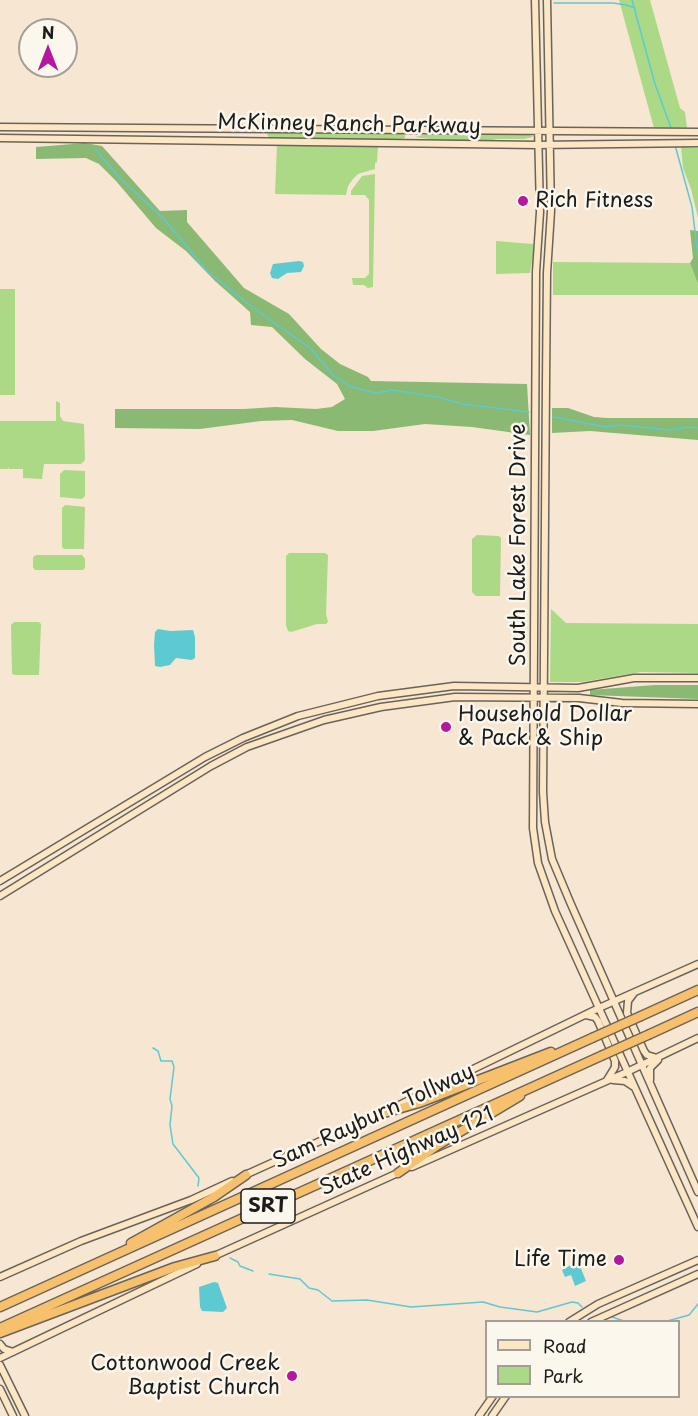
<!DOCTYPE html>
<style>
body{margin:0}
#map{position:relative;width:698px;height:1416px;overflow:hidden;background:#f7e6d1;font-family:"Playpen Sans",sans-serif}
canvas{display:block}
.legend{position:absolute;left:485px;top:1320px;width:195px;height:78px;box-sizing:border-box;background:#fbf7ec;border:2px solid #a29f99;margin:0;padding:8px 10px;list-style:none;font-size:18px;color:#1c1c1c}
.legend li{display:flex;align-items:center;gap:12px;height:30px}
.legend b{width:30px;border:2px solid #a29f99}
.north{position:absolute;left:18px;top:18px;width:60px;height:60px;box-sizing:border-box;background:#fbf7ec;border:2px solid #a29f99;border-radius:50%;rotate:0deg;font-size:16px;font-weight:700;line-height:24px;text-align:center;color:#1c1c1c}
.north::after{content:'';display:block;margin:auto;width:21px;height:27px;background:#b5179e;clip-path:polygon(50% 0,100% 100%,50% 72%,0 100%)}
</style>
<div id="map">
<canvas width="698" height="1416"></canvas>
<ul class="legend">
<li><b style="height:8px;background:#fce6c4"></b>Road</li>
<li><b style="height:16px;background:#acd986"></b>Park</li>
</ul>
<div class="north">N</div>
</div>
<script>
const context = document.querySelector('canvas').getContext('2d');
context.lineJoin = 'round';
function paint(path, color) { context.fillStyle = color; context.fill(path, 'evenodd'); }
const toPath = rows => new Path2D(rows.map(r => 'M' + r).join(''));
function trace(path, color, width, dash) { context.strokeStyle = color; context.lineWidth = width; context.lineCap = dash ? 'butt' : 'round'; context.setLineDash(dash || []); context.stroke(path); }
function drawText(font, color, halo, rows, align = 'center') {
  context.font = font + ' "Playpen Sans",sans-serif'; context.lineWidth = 5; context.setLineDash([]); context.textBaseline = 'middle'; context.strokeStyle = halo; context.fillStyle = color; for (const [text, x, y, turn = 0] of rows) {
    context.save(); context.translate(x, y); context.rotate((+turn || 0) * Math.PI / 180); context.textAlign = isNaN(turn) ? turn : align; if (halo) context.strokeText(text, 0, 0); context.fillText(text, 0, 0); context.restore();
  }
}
paint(toPath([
 [619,0,650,0,680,108,685,112,687,128,654,128],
 [271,131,401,133,405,135,405,138,399,140,269,138,267,134],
 [460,133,528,134,533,137,524,139,497,139,482,142,444,141,415,137,423,135],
 [277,144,372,145,378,146,377,162,375,163,375,169,358,174,353,179,348,186,346,195,275,194],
 [681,147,698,148,698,218,691,189,683,168],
 [375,174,373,287,368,288,364,285,353,285,352,278,365,278,369,274,369,200,365,195,351,195,351,191,362,176],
 [496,241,533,244,534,250,530,273,496,274],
 [553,262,690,263,698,284,698,295,553,295],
 [0,289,15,289,15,395,0,395],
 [56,401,60,403,60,416,63,421,84,424,85,460,81,464,44,464,42,479,23,478,23,469,9,469,9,467,8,469,0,469,0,421,56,421],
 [64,470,85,471,85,496,82,499,60,497,60,474],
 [65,505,85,507,84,549,64,549,62,547,62,508],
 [477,535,499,536,501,538,500,596,476,596,472,592,472,539],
 [289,553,325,553,328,555,326,614,328,622,326,624,317,624,291,632,288,631,286,625,286,556],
 [36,555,82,555,85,559,85,568,83,570,35,570,33,567,33,557],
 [551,609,566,623,698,624,698,673,641,672,582,682,550,682],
 [14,622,39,622,41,624,39,675,15,675,12,674,11,625]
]), '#acd986');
paint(toPath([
 [85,143,102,146,160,211,187,210,187,222,244,288,289,314,321,349,340,364,368,377,371,381,527,384,530,435,472,427,425,424,373,431,338,431,292,420,261,421,200,429,115,428,115,409,244,409,275,407,316,409,332,407,345,399,337,384,305,359,272,327,251,325,250,312,215,281,186,251,156,228,116,181,99,164,86,158,36,159,36,147],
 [690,230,698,231,698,284,690,263,693,258],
 [552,408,568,408,594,417,607,418,698,418,698,440,590,431,552,433],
 [655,685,698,685,698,699,590,695,590,690]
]), '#89b973');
paint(toPath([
 [299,261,303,262,304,266,301,272,287,273,278,279,272,278,270,273,273,264],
 [158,629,170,631,193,630,195,637,195,658,192,660,176,658,170,665,160,667,155,666,154,645,155,632],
 [578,1261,586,1281,575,1286,571,1275,565,1277,562,1270],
 [214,1282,218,1283,227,1308,223,1312,202,1311,200,1307,199,1287]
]), '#5dcad2');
trace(toPath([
 [632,0,655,84,671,128],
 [554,3,613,3,626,5,635,8],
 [675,145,692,207,698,256],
 [95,149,120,178,164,219,206,270,252,307,310,348,333,375,349,386,376,393,392,390,438,397,462,404,529,412],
 [553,417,606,427,619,425,670,430,688,427,698,428],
 [153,1048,158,1051,161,1061,172,1061,174,1067,170,1099,172,1106,170,1125,173,1144,199,1178,198,1186],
 [230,1258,238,1262,240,1266,253,1271],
 [269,1274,300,1279,309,1288,318,1290,332,1301,367,1300,411,1307,483,1302,500,1307,537,1312,572,1302,578,1303,582,1307],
 [612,1317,627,1322],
 [664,1322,689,1315,698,1304]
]), '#5dcad2', 1.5);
const secondary = toPath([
 [535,0,540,212,536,272,533,828,538,863,555,911,698,1227],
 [547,0,551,211,547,273,546,382,543,792,545,822,552,859,570,902,698,1192],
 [0,127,698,132],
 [0,138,538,145,698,143],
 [0,881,205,757,243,738,298,716,378,696,454,686,578,688,634,678,698,678],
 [0,896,211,766,247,747,324,720,381,707,455,697,579,698,622,703,698,704],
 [634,993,628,1001,627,1013,644,1051,647,1055,657,1058],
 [586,1015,595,1017,598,1021,615,1061,615,1067,607,1080],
 [613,1080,625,1081,634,1087],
 [650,1080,650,1068,658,1060],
 [395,1107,599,1008,698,964],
 [412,1167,627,1072,698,1038],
 [245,1175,380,1114],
 [212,1257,400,1172],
 [0,1277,81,1241,191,1200,232,1181],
 [569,1322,598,1304,698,1260],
 [591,1322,698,1274],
 [0,1344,4,1349,13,1352],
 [0,1358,197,1264],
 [0,1365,25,1416],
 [0,1389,13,1416],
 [479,1416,493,1396],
 [492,1416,506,1396]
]);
const highway = toPath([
 [641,1016,698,990],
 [650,1034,698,1012],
 [377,1115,419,1103,551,1052],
 [398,1173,438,1145,520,1096],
 [131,1243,214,1197,246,1175],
 [0,1307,592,1038],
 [0,1328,601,1056],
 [0,1333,175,1267,215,1256]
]);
trace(secondary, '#69635b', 9);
trace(highway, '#69635b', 11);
trace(secondary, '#fce6c4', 6);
trace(highway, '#f7c06c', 8);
const highwayBridge = toPath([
 [592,1038,641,1016],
 [601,1056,650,1034]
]);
trace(highwayBridge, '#69635b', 11, []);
trace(highwayBridge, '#f7c06c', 8);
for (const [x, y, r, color] of [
 [523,201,6,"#b5179e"],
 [446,727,6,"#b5179e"],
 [619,1260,6,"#b5179e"],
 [292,1376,6,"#b5179e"]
]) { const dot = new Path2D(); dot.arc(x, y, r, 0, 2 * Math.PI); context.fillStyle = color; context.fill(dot); trace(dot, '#fbf7ec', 2); }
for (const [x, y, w] of [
 [268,1206,54]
]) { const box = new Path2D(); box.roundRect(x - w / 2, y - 17, w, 34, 4.5); context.fillStyle = '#fbf7ec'; context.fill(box); trace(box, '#1c1c1c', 1.5); }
drawText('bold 20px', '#1c1c1c', null, [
 ["SRT",268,1206]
]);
drawText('21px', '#1c1c1c', '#fbf7ec', [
 ["McKinney Ranch Parkway",349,125,1],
 ["South Lake Forest Drive",519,545,-90],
 ["Sam Rayburn Tollway",374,1117,-25],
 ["State Highway 121",407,1152,-24]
]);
drawText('21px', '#1c1c1c', '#fbf7ec', [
 ["Rich Fitness",535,201],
 ["Household Dollar",458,715],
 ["& Pack & Ship",458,739],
 ["Life Time",607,1260,"right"],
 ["Cottonwood Creek",280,1364,"right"],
 ["Baptist Church",280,1388,"right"]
], 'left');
</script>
